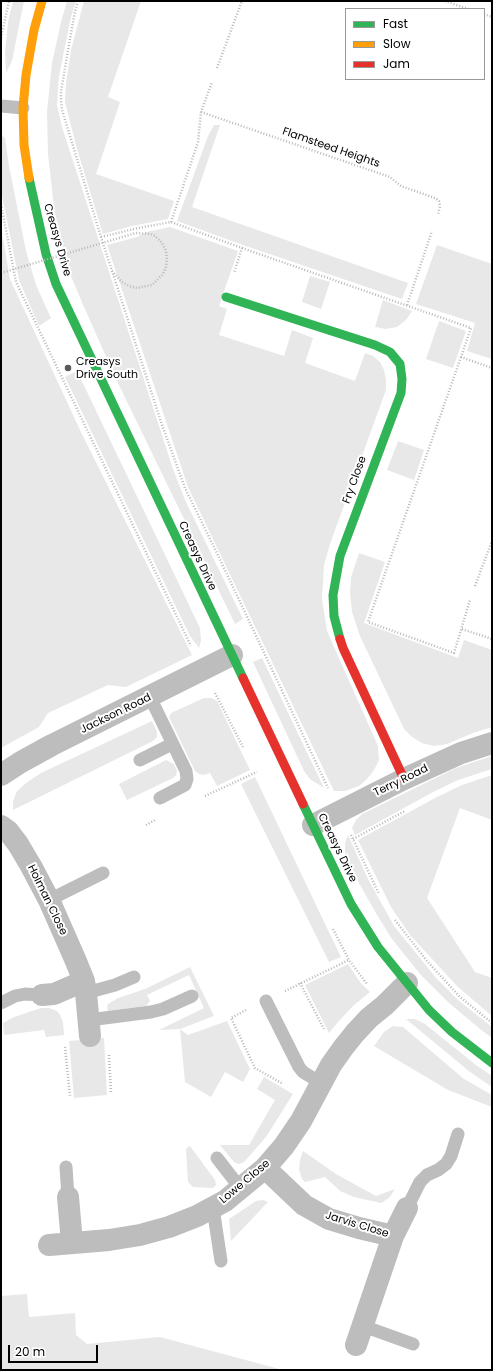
<!DOCTYPE html>
<style>
body{margin:0}
#map{position:relative;width:493px;height:1371px;overflow:hidden;background:#fff;font-family:Poppins,sans-serif}
canvas{display:block}
.frame{position:absolute;inset:0;border:2px solid #000;pointer-events:none}
.legend{position:absolute;left:345px;top:8px;width:140px;height:72px;box-sizing:border-box;background:#fff;border:1px solid #999;margin:0;padding:5px 7px;list-style:none;font-size:12px;color:#000}
.legend li{display:flex;align-items:center;gap:8px;height:20px}
.legend b{width:20px;border:1px solid #999}
.scale{position:absolute;left:8px;top:1345px;width:90px;height:18px;box-sizing:border-box;border:2px solid #000;border-top:0;padding-left:5px;font-size:12px;line-height:14px;white-space:nowrap;color:#000;-webkit-text-stroke:3px #fff;paint-order:stroke}
</style>
<div id="map">
<canvas width="493" height="1371"></canvas>
<div class="frame"></div>
<ul class="legend">
<li><b style="height:5px;background:#30b455"></b>Fast</li>
<li><b style="height:5px;background:#ff9f0a"></b>Slow</li>
<li><b style="height:5px;background:#e5322d"></b>Jam</li>
</ul>
<div class="scale">20 m</div>
</div>
<script>
const context = document.querySelector('canvas').getContext('2d');
context.lineJoin = 'round';
function paint(path, color) { context.fillStyle = color; context.fill(path, 'evenodd'); }
const toPath = rows => new Path2D(rows.map(r => 'M' + r).join(''));
function trace(path, color, width, dash) { context.strokeStyle = color; context.lineWidth = width; context.lineCap = dash ? 'butt' : 'round'; context.setLineDash(dash || []); context.stroke(path); }
function drawText(font, color, halo, rows, align = 'center') {
  context.font = font + ' Poppins,sans-serif'; context.lineWidth = 4; context.setLineDash([]); context.textBaseline = 'middle'; context.strokeStyle = halo; context.fillStyle = color; for (const [text, x, y, turn = 0] of rows) {
    context.save(); context.translate(x, y); context.rotate((+turn || 0) * Math.PI / 180); context.textAlign = isNaN(turn) ? turn : align; if (halo) context.strokeText(text, 0, 0); context.fillText(text, 0, 0); context.restore();
  }
}
paint(toPath([
 [13,1,24,1,12,61,6,73,5,53,8,22],
 [67,1,76,1,71,17,59,76,57,105,62,127,173,469,185,500,243,619,235,624,115,377,81,300,69,271,61,241,54,208,48,154,47,112,52,63,61,22],
 [84,1,141,1,108,97,120,102,96,174,174,201,168,219,132,226,103,234,77,149,65,102,66,83,71,50],
 [214,125,220,125,192,207,408,283,402,299,240,244,177,221,208,136],
 [1,135,5,138,9,166,26,251,36,285,51,318,39,326,19,280,1,191],
 [1,227,10,279,80,430,192,655,126,687,108,685,48,713,39,727,1,748],
 [170,227,238,251,219,306,227,309,219,335,284,356,292,330,313,338,305,363,355,381,365,353,373,356,380,362,384,370,386,380,386,390,330,544,324,565,322,599,327,631,378,746,379,760,374,770,367,779,359,786,345,791,334,791,188,487,107,245,137,237,146,232],
 [437,245,492,264,492,359,467,351,475,323,416,304],
 [310,276,330,282,321,309,302,302],
 [383,300,412,311,406,320,397,327,386,329,375,327],
 [439,321,466,331,453,368,426,359],
 [77,371,200,628,201,640,199,648,190,636,65,377],
 [398,441,424,450,414,480,387,470],
 [359,553,385,562,364,623,458,658,464,640,492,650,492,727,473,733,447,744,434,746,422,743,412,737,404,729,360,636,352,612,350,592,351,577],
 [262,658,324,788,310,779,304,771,253,662],
 [204,698,212,698,217,701,250,770,217,786,210,773,204,775,199,774,195,771,169,717,171,713],
 [152,721,157,732,157,737,153,741,13,810,13,801,17,791,26,783,41,773],
 [492,756,492,769,458,780,433,792,355,835,352,828,356,820,362,814,456,768],
 [166,760,174,764,177,771,176,775,173,778,127,800,119,784],
 [492,775,492,820,460,808,427,898,475,972,492,978,492,1016,458,987,410,935,391,907,358,840,437,797,462,785],
 [255,777,326,926,341,957,329,962,241,784],
 [348,835,368,879,394,926,437,979,458,1000,492,1027,492,1038,480,1029,449,1003,420,974,392,939,377,915,359,883,345,854,345,843],
 [348,964,360,982,370,992,353,1006,338,1022,329,1033,305,985],
 [190,967,214,1016,180,1029,188,1035,227,1021,250,1069,243,1082,225,1072,211,1097,185,1082,180,1029,159,1030,204,1008,189,975,147,995,150,1001,146,1006,108,1011,107,1008,108,1004,118,998,145,989],
 [41,1008,49,1008,57,1011,60,1015,63,1022,64,1035,46,1037,44,1030,4,1035,3,1023,14,1017],
 [406,1019,415,1019,425,1024,476,1065,492,1076,492,1087,470,1072],
 [393,1026,403,1027,464,1079,492,1095,492,1107,448,1090,374,1046,384,1032],
 [104,1038,107,1095,74,1098,69,1041],
 [264,1077,293,1094,266,1137,245,1161,242,1163,238,1164,234,1162,220,1145,249,1145,275,1100,257,1089],
 [190,1146,215,1180,216,1185,213,1188,193,1187,188,1182,186,1150,187,1148],
 [303,1151,336,1174,376,1196,395,1189,389,1198,381,1203,354,1197,340,1191,325,1177,305,1182,302,1179,299,1170,300,1160],
 [263,1200,268,1202,231,1241,229,1219,256,1201],
 [27,1294,29,1317,75,1313,76,1335,87,1344,160,1337,283,1370,1,1370,1,1296]
]), '#e8e8e8');
trace(toPath([
 [78,1,75,11,69,44,61,92,61,100,62,110,101,237,161,422,185,488,216,551,328,788],
 [445,1,468,9],
 [484,14,492,17],
 [1,38,9,1],
 [217,68,242,1],
 [201,112,390,177,401,186,435,198,439,201,440,206,438,215],
 [1,204,16,282,191,646],
 [171,222,198,142,201,112,212,82],
 [101,237,138,228,171,222,242,248,234,273],
 [242,248,471,328,461,357,492,368],
 [407,305,432,231],
 [461,357,368,622,454,653,470,600],
 [475,586,492,541],
 [462,629,492,639],
 [215,693,243,747],
 [205,796,257,772],
 [146,825,155,820],
 [351,835,379,894],
 [353,839,405,811],
 [395,920,427,961,459,996,492,1023],
 [333,929,349,960,367,984],
 [300,983,324,1029],
 [285,991,349,960],
 [246,1010,231,1018,255,1068,283,1084],
 [65,1047,70,1096],
 [109,1055,111,1092]
]), '#b8b8b8', 2.5, [1, 2]);
trace(toPath([
 [1,106,23,108],
 [150,697,186,771,187,779,185,785,160,798],
 [140,760,172,744],
 [49,900,103,873],
 [86,993,115,985,134,977],
 [266,1001,299,1067,303,1072,321,1083],
 [1,1003,15,996,25,994,42,995],
 [89,1020,151,1012,163,1009,192,996],
 [217,1158,241,1189],
 [66,1167,68,1197],
 [213,1208,221,1261],
 [407,1208,420,1182,427,1175,438,1170,446,1164,451,1156,458,1134],
 [363,1326,413,1344]
]), '#bdbdbd', 13);
trace(toPath([
 [1,775,21,762,52,745,232,655],
 [313,825,404,779,461,753,492,743],
 [1,826,8,831,18,844,31,866,49,900,75,959,84,981,86,993,90,1036],
 [42,995,54,994,84,981],
 [265,1168,304,1205,329,1219,359,1228,393,1236,356,1345],
 [68,1197,72,1243],
 [393,1236,407,1208],
 [49,1245,109,1240,140,1235,169,1227,197,1216,225,1201,265,1168,284,1146,301,1121,331,1065,343,1048,355,1033,369,1018,385,1005,407,983]
]), '#bdbdbd', 22);
trace(toPath([
 [29,178,46,254,56,284,243,678],
 [226,297,375,345,390,352,400,364,402,379,401,393,340,556,333,595,334,616,340,639],
 [303,804,351,904,378,947,429,1010,452,1032,492,1063]
]), '#30b455', 9);
trace(toPath([
 [29,178,24,145,23,108,26,75,34,30,42,1]
]), '#ff9f0a', 9);
trace(toPath([
 [340,639,343,648,404,779],
 [243,678,303,804]
]), '#e5322d', 9);
trace(toPath([
 [1,273,136,233,151,234,155,236,162,243,166,251,167,259,166,267,163,274,152,285,137,288,129,286,122,282,112,271]
]), '#b8b8b8', 2.5, [1, 2]);
for (const [x, y, r, color] of [
 [68,368,4,"#595959"]
]) { const dot = new Path2D(); dot.arc(x, y, r, 0, 2 * Math.PI); context.fillStyle = color; context.fill(dot); trace(dot, '#fff', 1.5); }
drawText('11px', '#000', '#fff', [
 ["Flamsteed Heights",331,148,19],
 ["Creasys Drive",57,240,74],
 ["Fry Close",355,480,-70],
 ["Creasys Drive",197,556,65],
 ["Jackson Road",116,714,-26],
 ["Terry Road",401,781,-26],
 ["Creasys Drive",337,848,64],
 ["Holman Close",47,900,64],
 ["Lowe Close",245,1182,-40],
 ["Jarvis Close",357,1225,17]
]);
drawText('11px', '#000', '#fff', [
 ["Creasys",76,362],
 ["Drive South",76,375]
], 'left');
</script>
